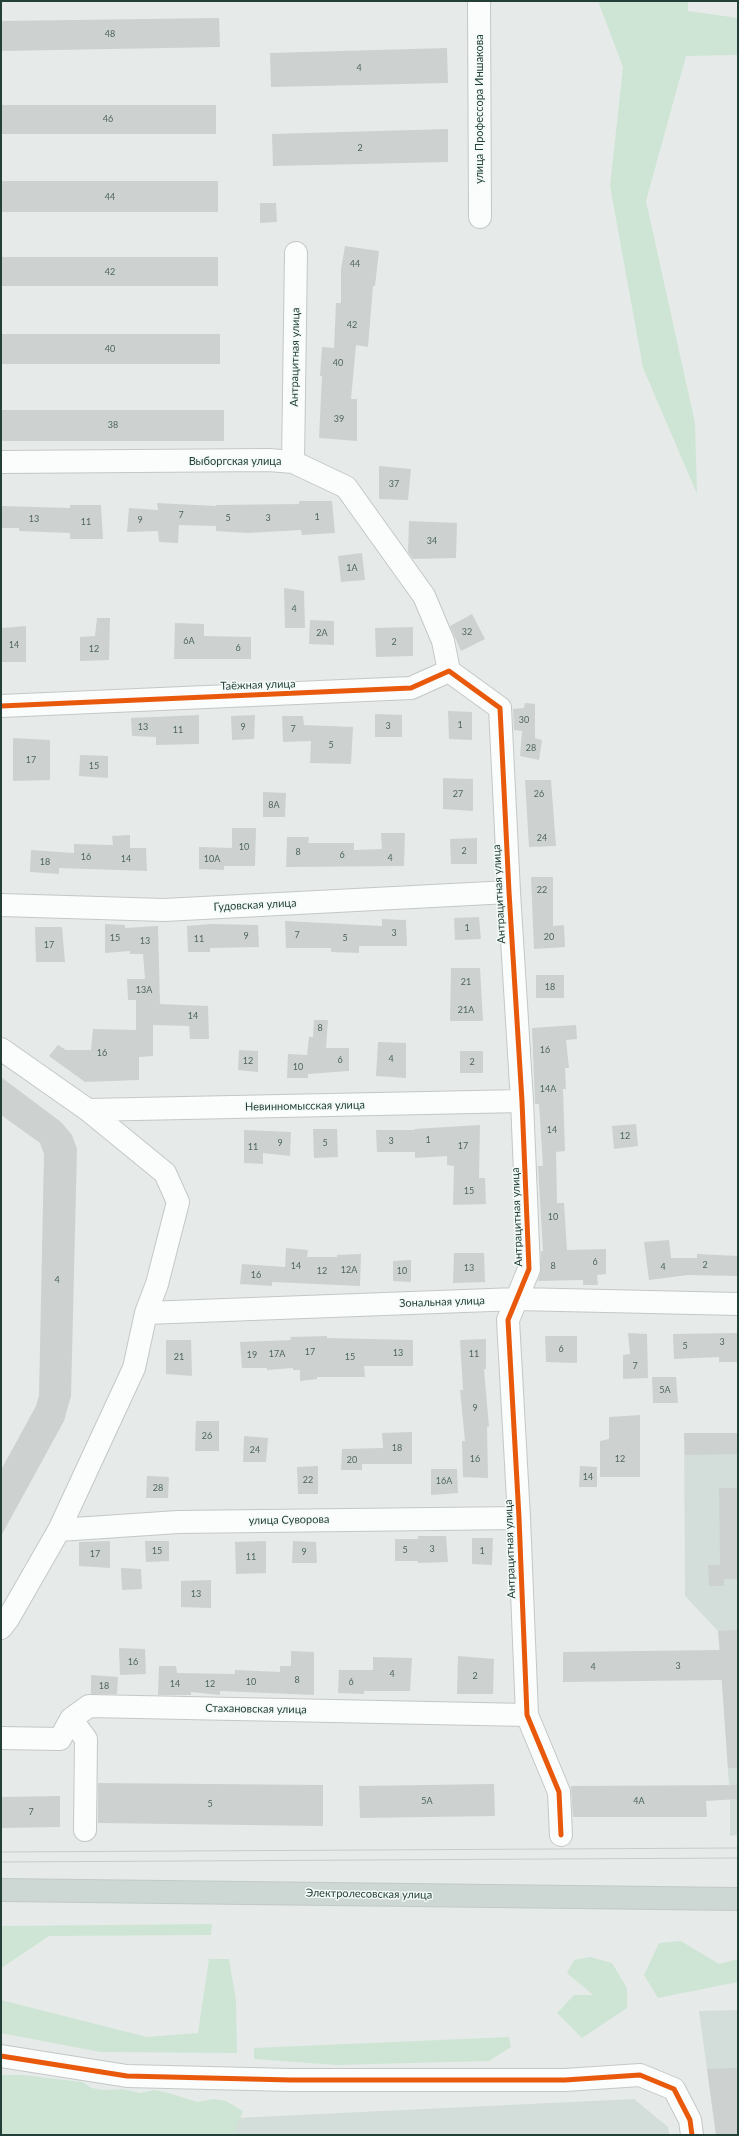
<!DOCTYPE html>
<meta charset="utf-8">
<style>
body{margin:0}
#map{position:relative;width:739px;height:2136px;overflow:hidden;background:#e6ebe9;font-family:Lato,sans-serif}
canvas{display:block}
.frame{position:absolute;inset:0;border:2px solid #224038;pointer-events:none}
</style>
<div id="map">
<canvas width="739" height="2136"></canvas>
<div class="frame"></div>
</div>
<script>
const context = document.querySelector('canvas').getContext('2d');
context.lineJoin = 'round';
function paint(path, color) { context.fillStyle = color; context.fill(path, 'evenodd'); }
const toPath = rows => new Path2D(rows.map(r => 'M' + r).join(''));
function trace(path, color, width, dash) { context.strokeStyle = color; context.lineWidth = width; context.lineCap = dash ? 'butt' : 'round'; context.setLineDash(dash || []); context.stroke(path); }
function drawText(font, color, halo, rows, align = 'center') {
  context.font = font + ' Lato,sans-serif'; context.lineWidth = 3; context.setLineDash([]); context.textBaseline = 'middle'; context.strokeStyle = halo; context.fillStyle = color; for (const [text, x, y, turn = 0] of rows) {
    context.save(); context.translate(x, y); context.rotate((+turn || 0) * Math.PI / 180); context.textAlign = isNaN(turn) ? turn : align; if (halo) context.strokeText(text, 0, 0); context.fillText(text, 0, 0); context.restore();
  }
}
paint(toPath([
 [684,1433,738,1433,738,1835,730,1836,730,1799,718,1631,685,1596],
 [738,2010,738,2135,716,2135,699,2011],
 [1,2081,152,2122,634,2099,668,2127,669,2135,1,2135]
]), '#d3ddd9');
paint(toPath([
 [598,1,688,1,688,11,738,18,738,55,686,56,646,201,695,423,697,494,643,368,610,186,623,67],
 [212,1924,211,1935,49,1936,3,1967,1,1970,1,1926],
 [681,1941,719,1964,738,1959,738,1982,658,1998,644,1975,659,1943],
 [590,1957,612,1963,627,1988,627,2008,582,2038,557,2013,574,1995,593,1995,567,1973,574,1960],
 [209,1959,229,1959,236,2000,237,2053,100,2052,1,2033,1,2000,147,2037,198,2033],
 [509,2037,511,2047,489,2061,337,2065,254,2059,254,2048],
 [1,2075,23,2075,82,2082,92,2088,104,2090,122,2089,140,2093,154,2090,169,2093,197,2102,214,2099,226,2101,243,2111,233,2135,1,2135]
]), '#cee5d5');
paint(toPath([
 [219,18,220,47,1,51,1,21],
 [447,48,448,83,271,87,270,53],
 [1,105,216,105,216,134,1,134],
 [448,129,448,162,273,166,272,134],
 [1,181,218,181,218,212,1,212],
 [260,203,276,203,277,222,260,223],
 [345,246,379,251,375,286,373,286,368,347,356,345,351,399,357,399,357,441,319,438,322,376,320,376,322,347,334,348,336,303,341,303,341,269],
 [1,257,218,257,218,286,1,286],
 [1,334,220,334,220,364,1,364],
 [1,410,224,410,224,441,1,441],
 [379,466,411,469,408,500,379,499],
 [299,501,332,501,335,533,302,535,301,530,247,533,216,531,216,526,179,525,178,543,159,542,158,531,127,532,129,508,158,510,157,503,216,506,216,505,299,504],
 [70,505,101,505,103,539,70,539,70,533,19,531,19,528,1,528,1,506,70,508],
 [409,521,457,523,456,558,413,559,408,552],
 [362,553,365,580,341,582,338,556],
 [284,588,304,591,305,628,285,628],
 [472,614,485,639,461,651,450,626],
 [97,618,110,618,109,660,80,661,80,637,95,636],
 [310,620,334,621,334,645,309,644],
 [175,623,204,624,204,636,251,637,251,659,174,659],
 [26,626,26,662,2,662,2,628],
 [413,627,413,656,376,657,375,628],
 [525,703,535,704,535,738,542,740,539,760,520,756,522,731,514,730,513,709,524,708],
 [448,711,472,712,472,740,449,739],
 [375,714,402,715,402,737,375,737],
 [199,715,199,744,156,745,156,737,132,736,131,718],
 [255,715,254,739,232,740,231,716],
 [282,716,303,716,304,725,353,727,351,764,310,763,311,741,283,742],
 [13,738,50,740,50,780,13,781],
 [80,755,108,756,108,778,79,776],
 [443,778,473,779,473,811,443,809],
 [525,780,551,780,556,846,529,847],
 [263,792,286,793,285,817,263,817],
 [232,828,256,828,255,866,224,866,224,870,199,869,199,847,232,848],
 [381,833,405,833,404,866,286,867,287,837,309,837,308,843,354,843,354,850,382,849],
 [130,835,130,848,146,848,147,871,59,868,59,874,30,872,31,850,74,853,74,844,113,845,112,836],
 [477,838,477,864,451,864,450,839],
 [531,877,553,877,553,926,564,925,565,947,534,949],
 [479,917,481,939,455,940,454,918],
 [382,919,406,920,407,946,359,946,359,953,331,952,331,948,286,948,285,921,382,926],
 [105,924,125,925,125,928,158,926,160,1004,208,1006,209,1039,190,1039,189,1026,153,1025,153,1056,139,1057,139,1080,85,1082,49,1056,58,1045,66,1050,91,1050,93,1029,136,1030,136,1000,128,1000,127,979,145,979,143,954,130,954,130,951,105,953],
 [211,924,258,925,259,947,210,948,210,952,188,952,187,926],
 [35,927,62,927,65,962,36,962],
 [451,968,480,968,483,1021,450,1021],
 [536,975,564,975,564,998,536,998],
 [314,1020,328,1020,326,1048,349,1048,349,1071,308,1074,308,1078,287,1078,288,1054,307,1055,309,1037,313,1037],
 [576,1025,577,1039,566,1040,569,1068,565,1068,566,1089,563,1089,565,1151,556,1152,557,1203,564,1203,567,1250,606,1249,606,1274,597,1275,598,1285,583,1285,583,1280,538,1281,541,1269,541,1251,543,1251,538,1166,543,1166,539,1104,535,1104,532,1028],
 [378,1042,406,1043,406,1078,376,1076],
 [239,1050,258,1051,258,1072,238,1070],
 [460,1051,483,1051,483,1073,460,1073],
 [1,1077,61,1122,72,1135,77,1149,71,1396,64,1421,1,1536,1,1470,36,1406,39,1395,44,1154,40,1143,1,1115],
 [636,1124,638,1146,614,1149,612,1126],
 [480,1125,479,1178,485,1178,486,1204,453,1205,454,1166,447,1165,447,1156,415,1158,415,1152,377,1152,376,1130,415,1130,414,1129],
 [313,1129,337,1129,338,1157,314,1158],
 [244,1130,291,1132,290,1156,263,1153,263,1164,244,1163],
 [669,1240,671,1258,697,1258,697,1254,738,1256,738,1276,688,1275,649,1280,644,1242],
 [286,1248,308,1250,307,1257,337,1257,337,1255,361,1254,360,1286,272,1282,272,1286,240,1284,242,1264,285,1267],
 [454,1253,484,1253,485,1282,453,1283],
 [411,1260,411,1282,393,1281,393,1261],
 [628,1333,647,1334,648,1378,623,1379,623,1355,630,1354],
 [738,1333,738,1362,719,1362,719,1357,674,1359,673,1334],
 [327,1336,327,1338,413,1340,413,1366,364,1366,365,1377,317,1377,317,1379,300,1381,300,1370,293,1370,293,1368,267,1370,267,1368,242,1368,240,1342,291,1340,290,1337],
 [545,1336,577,1336,577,1363,546,1362],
 [486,1339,486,1369,484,1369,489,1427,487,1427,488,1478,463,1477,462,1441,465,1441,460,1390,463,1390,460,1340],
 [166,1340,191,1340,192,1376,166,1374],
 [652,1377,676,1377,678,1403,653,1403],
 [640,1415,640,1477,600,1477,600,1441,609,1439,609,1417],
 [196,1421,219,1421,219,1451,195,1451],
 [412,1432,412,1464,362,1464,362,1470,341,1470,342,1449,383,1448,382,1433],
 [684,1433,738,1433,738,1454,685,1455],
 [244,1436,268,1438,266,1462,243,1462],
 [318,1466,318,1494,298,1494,297,1467],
 [580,1466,597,1467,597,1487,579,1487],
 [431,1469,457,1469,458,1493,431,1495],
 [147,1476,169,1477,168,1498,146,1498],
 [719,1488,738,1488,738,1579,724,1579,724,1586,709,1586,708,1565,720,1565],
 [418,1536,446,1536,448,1562,418,1563,418,1561,395,1561,395,1539,418,1539],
 [472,1538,493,1538,492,1565,472,1564],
 [110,1541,110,1568,79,1566,79,1542],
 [145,1541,169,1541,169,1561,146,1562],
 [266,1541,266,1573,236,1574,235,1542],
 [293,1541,316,1542,317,1563,292,1563],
 [121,1568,141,1569,142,1589,122,1590],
 [211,1580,211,1608,181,1607,181,1581],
 [737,1630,738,1768,728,1768,722,1680,563,1682,563,1652,720,1650,718,1631],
 [119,1648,145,1649,146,1674,120,1675],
 [291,1651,314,1652,314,1695,220,1691,220,1695,191,1692,191,1695,158,1695,159,1666,176,1666,177,1673,235,1674,235,1670,280,1672,280,1666,291,1666],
 [458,1656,494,1659,493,1694,457,1694],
 [373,1657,412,1658,410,1691,364,1691,364,1694,338,1693,339,1670,373,1670],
 [91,1675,118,1677,117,1694,91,1694],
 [98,1783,323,1785,323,1826,98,1823],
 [494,1784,495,1816,360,1818,359,1786],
 [738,1785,738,1799,706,1801,707,1817,573,1817,571,1786],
 [60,1796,60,1827,1,1828,1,1797],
 [738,2068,738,2135,716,2135,707,2069]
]), '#cdd2d0');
const minor = toPath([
 [479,1,480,217],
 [1,462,269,460,293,462,346,487,424,596,443,641,449,671],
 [293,462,296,253],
 [1,706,411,688,449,671,500,708,509,892,522,1101,529,1269,508,1320,519,1518,527,1715,559,1792,561,1835],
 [1,905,164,910,509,892],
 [1,1049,88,1110,165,1173,178,1202,157,1284,146,1313,134,1368,59,1530,8,1619,1,1628],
 [88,1110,522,1101],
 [146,1313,517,1299,738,1304],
 [59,1530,178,1522,519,1518],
 [71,1719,86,1739,85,1830],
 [1,1738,60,1739,71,1719,89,1706,527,1715],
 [1,2056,127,2076,291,2080,565,2080,640,2075,674,2089,690,2120,692,2135]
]);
const major = toPath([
 [1,1890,738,1899]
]);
trace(minor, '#c3c8c6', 24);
trace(major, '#c2cac8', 24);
trace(minor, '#fbfcfc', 22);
trace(major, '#cdd7d4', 22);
trace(toPath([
 [1,1852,738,1848],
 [1,1862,738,1858]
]), '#c7ccca', 1);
trace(toPath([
 [1,706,411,688,449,671,500,708,509,892,522,1101,529,1269,508,1320,519,1518,527,1715,559,1792,561,1835],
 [1,2056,127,2076,291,2080,565,2080,640,2075,674,2089,690,2120,692,2135]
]), '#e8590c', 5);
drawText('9px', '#4e655f', null, [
 ["48",110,34],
 ["4",359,68],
 ["46",108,119],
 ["2",360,148],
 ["44",110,197],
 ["44",355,264],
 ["42",110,272],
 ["42",352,325],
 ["40",110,349],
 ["40",338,363],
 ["39",339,419],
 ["38",113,425],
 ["37",394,484],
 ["7",181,515],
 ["1",317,517],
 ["5",228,518],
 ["3",268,518],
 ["13",34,519],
 ["9",140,520],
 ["11",86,522],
 ["34",432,541],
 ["1А",352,568],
 ["4",294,609],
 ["32",467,632],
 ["2А",322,633],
 ["6А",189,641],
 ["2",394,642],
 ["14",14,645],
 ["6",238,648],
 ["12",94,649],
 ["30",524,720],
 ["1",460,725],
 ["3",388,726],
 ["13",143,727],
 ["9",243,727],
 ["7",293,729],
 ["11",178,730],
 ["5",331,745],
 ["28",531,748],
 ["17",31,760],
 ["15",94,766],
 ["27",458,794],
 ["26",539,794],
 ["8А",274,805],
 ["24",542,838],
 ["10",244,847],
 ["2",464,851],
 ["8",298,852],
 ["6",342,855],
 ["16",86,857],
 ["4",390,858],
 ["14",126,859],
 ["10А",212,859],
 ["18",45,862],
 ["22",542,890],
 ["1",467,928],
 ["3",394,933],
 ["7",297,935],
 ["9",246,936],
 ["20",549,937],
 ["15",115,938],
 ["5",345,938],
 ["11",199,939],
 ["13",145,941],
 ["17",49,945],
 ["21",466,982],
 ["18",550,987],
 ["13А",144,990],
 ["21А",466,1010],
 ["14",193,1016],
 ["8",320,1028],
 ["16",545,1050],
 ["16",102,1053],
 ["4",391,1059],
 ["6",340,1060],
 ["12",248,1061],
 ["2",472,1062],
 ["10",298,1067],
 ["14А",548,1089],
 ["14",552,1130],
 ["12",625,1136],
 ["1",428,1140],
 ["3",391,1141],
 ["9",280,1143],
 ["5",325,1143],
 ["17",463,1146],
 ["11",253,1147],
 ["15",469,1191],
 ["10",553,1217],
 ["6",595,1262],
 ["2",705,1265],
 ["14",296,1266],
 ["8",553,1266],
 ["4",663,1267],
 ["13",469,1268],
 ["12А",349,1270],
 ["12",322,1271],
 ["10",402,1271],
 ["16",256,1275],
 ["4",57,1280],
 ["3",722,1342],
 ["5",685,1346],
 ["6",561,1349],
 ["17",310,1352],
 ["13",398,1353],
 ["17А",277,1354],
 ["11",474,1354],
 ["19",252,1355],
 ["21",179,1357],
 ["15",350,1357],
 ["7",635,1366],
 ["5А",665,1390],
 ["9",475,1408],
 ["26",207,1436],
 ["18",397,1448],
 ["24",255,1450],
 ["16",475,1459],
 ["12",620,1459],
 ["20",352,1460],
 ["14",588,1477],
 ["22",308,1480],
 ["16А",444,1481],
 ["28",158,1488],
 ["3",432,1549],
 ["5",405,1550],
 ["15",157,1551],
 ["1",482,1551],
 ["9",304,1552],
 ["17",95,1554],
 ["11",251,1557],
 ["13",196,1594],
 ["16",133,1662],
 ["3",678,1666],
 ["4",593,1667],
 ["4",392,1674],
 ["2",475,1676],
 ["8",297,1680],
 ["10",251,1682],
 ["6",351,1682],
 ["14",175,1684],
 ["12",210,1684],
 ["18",104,1686],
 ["5А",427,1801],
 ["4А",639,1801],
 ["5",210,1804],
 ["7",31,1812]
]);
drawText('11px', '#224038', '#f4faf7', [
 ["улица Профессора Иншакова",479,109,-90],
 ["Антрацитная улица",295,357,-89],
 ["Выборгская улица",235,461],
 ["Таёжная улица",258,685,-2],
 ["Антрацитная улица",499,894,-93],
 ["Гудовская улица",255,905,-3],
 ["Невинномысская улица",305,1106,-1],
 ["Антрацитная улица",517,1217,-92],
 ["Зональная улица",442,1302,-2],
 ["улица Суворова",289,1520,-1],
 ["Антрацитная улица",510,1549,-92],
 ["Стахановская улица",256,1709,1],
 ["Электролесовская улица",369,1894,1]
]);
</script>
